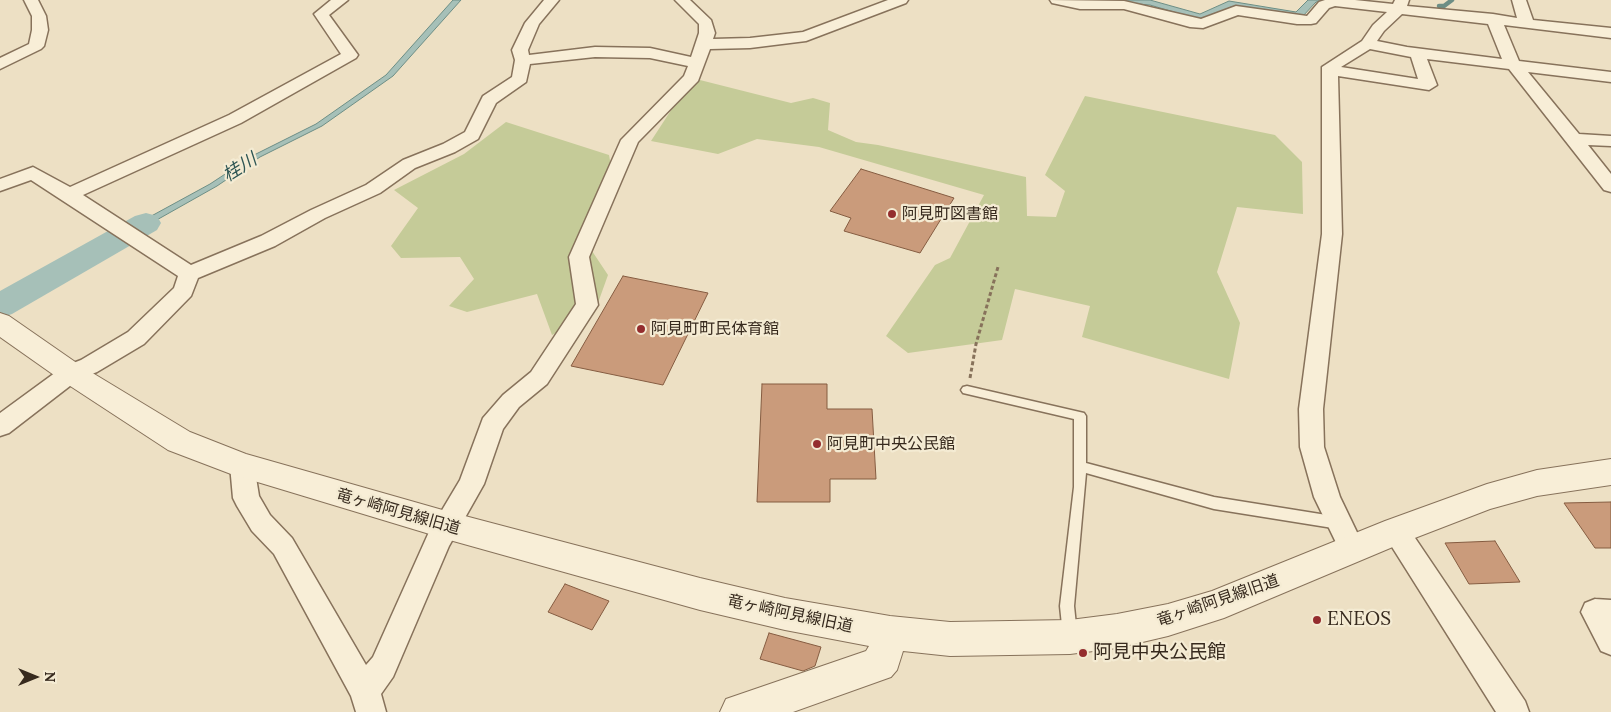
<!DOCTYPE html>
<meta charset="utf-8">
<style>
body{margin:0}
#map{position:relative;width:1611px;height:712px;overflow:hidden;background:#ede0c4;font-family:Lora,serif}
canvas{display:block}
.north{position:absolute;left:10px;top:652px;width:50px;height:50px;-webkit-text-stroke:4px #f4ebd3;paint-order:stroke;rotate:90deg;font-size:14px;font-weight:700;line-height:20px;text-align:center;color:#372a1e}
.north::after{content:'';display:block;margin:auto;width:18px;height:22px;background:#372a1e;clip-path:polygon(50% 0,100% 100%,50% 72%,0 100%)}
</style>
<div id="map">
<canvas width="1611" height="712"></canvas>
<div class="north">N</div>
</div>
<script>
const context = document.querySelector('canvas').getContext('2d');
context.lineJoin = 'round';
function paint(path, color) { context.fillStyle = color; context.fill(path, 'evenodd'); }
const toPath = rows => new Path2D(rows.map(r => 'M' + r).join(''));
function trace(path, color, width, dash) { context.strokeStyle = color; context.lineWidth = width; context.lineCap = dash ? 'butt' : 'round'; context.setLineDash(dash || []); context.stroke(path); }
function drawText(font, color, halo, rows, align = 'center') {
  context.font = font + ' Lora,"Noto Sans JP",serif'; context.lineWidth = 4.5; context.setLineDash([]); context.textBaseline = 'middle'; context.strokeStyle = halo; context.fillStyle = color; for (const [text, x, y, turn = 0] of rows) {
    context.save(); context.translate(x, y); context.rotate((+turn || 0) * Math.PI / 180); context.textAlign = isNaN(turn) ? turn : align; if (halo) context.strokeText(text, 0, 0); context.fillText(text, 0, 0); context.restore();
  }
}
paint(toPath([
 [692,78,791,103,813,98,830,103,828,130,856,142,878,145,1026,177,1027,216,1056,217,1065,191,1045,175,1085,96,1275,135,1302,162,1303,214,1237,207,1217,272,1240,323,1229,379,1082,337,1090,306,1015,289,1002,340,908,353,886,336,935,265,950,258,984,195,819,147,757,139,718,154,651,141],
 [506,122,609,155,615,187,588,245,608,275,594,314,552,335,537,294,467,312,449,306,474,279,460,257,401,258,391,246,418,208,394,190,464,154]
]), '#c5cb98');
const water = toPath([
 [453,0,461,0,393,76,322,126,260,157,217,186,107,248,100,244,210,184,254,155,316,124,386,75,453,0],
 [1091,0,1150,0,1200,14,1229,1,1296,12,1308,0,1335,0,1316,2,1302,17,1231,7,1201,20,1150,5,1091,0]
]);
paint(water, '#a6c0b8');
trace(water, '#6d8e85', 1);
trace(toPath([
 [1439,6,1444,6,1452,0]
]), '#6d8e85', 4.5);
paint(toPath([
 [146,213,157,216,161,223,157,230,12,314,0,318,0,291,135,216,146,213]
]), '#a6c0b8');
const building = toPath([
 [861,169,954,198,920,253,844,231,851,218,830,211,861,169],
 [623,276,708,293,663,385,571,366,623,276],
 [762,384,827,384,827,409,872,409,876,479,830,479,830,502,757,502,762,384],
 [1611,502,1611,548,1595,548,1564,503,1611,502],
 [1495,541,1520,582,1469,584,1445,543,1495,541],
 [565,584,609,601,592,630,548,612,565,584],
 [769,633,821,647,815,666,803,671,760,659,769,633]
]);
paint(building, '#ca9b7b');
trace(building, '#855c41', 1);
const service = toPath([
 [967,386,1084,413,1086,416,1086,463,1214,497,1339,517,1344,519,1346,523,1344,527,1339,529,1214,509,1086,473,1074,606,1077,635,1075,640,1070,642,1065,640,1063,635,1060,606,1074,487,1074,419,963,393,961,390,963,387,967,386]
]);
const minor = toPath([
 [24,0,38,0,46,16,48,30,44,46,41,49,0,69,0,58,29,44,32,30,32,16,24,0],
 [331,0,348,0,329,15,358,55,356,58,241,123,83,195,191,265,261,236,311,210,366,185,403,160,443,144,465,132,483,96,512,77,515,60,512,50,525,23,544,0,559,0,539,24,528,50,529,55,595,47,650,48,691,57,699,33,699,24,675,0,690,0,711,20,715,33,713,39,750,38,803,32,888,0,908,0,906,3,806,41,750,48,710,49,698,81,638,142,589,257,598,305,547,384,519,407,503,429,484,484,449,546,393,677,381,694,386,712,356,712,351,696,274,554,252,531,237,506,233,498,230,465,233,458,242,455,251,458,254,465,259,496,270,515,292,538,366,665,373,657,429,532,460,480,483,418,503,395,531,372,576,304,569,257,621,140,684,76,688,66,650,58,595,57,530,64,526,82,496,103,478,139,455,152,415,168,380,193,325,218,275,246,198,278,191,296,144,344,97,372,79,379,9,433,0,436,0,413,63,367,81,360,128,332,174,288,178,276,31,180,0,191,0,179,33,167,70,187,229,115,341,54,314,14,331,0],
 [1050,0,1124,1,1201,19,1236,6,1307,16,1319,2,1325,0,1355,0,1393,4,1395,0,1409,0,1407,6,1493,14,1517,18,1512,0,1526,0,1533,20,1611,28,1611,38,1504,25,1519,61,1611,72,1611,82,1528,72,1579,134,1611,136,1611,146,1588,145,1611,174,1611,192,1604,190,1509,69,1427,59,1437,85,1429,90,1338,76,1342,234,1323,409,1324,447,1340,497,1365,549,1361,557,1352,561,1343,557,1314,497,1300,447,1299,409,1322,234,1322,67,1362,41,1373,25,1387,12,1335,6,1329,8,1316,23,1311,24,1297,24,1238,15,1203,28,1190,27,1124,9,1080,9,1052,3,1050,0],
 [1402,14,1488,24,1502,59,1407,47,1377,41,1384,31,1402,14],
 [1370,49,1411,57,1418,79,1341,67,1370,49],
 [1396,519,1405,523,1525,701,1529,712,1496,712,1387,539,1383,531,1387,523,1396,519],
 [1595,599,1611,600,1611,655,1601,651,1581,612,1585,603,1595,599]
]);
const tertiary = toPath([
 [0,313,9,316,81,366,190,432,246,454,446,511,700,578,785,598,890,616,950,622,1070,620,1117,614,1168,604,1212,591,1385,521,1487,484,1537,470,1611,459,1611,485,1537,496,1490,509,1407,541,1224,618,1168,636,1117,648,1070,654,950,656,903,651,897,670,891,677,793,712,720,712,726,699,866,651,869,646,785,630,700,610,446,539,231,474,168,450,61,380,0,337,0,313]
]);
trace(service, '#87725b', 3);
trace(minor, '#87725b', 3);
trace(tertiary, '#87725b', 2);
trace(toPath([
 [970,378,976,344,998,267]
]), '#87725b', 3, [4, 2.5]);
paint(service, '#f8eed7');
paint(minor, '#f8eed7');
paint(tertiary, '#f8eed7');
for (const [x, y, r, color] of [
 [892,214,5,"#942d2e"],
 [641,329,5,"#942d2e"],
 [817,444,5,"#942d2e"],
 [1317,620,5,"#942d2e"],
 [1083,653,5,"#942d2e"]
]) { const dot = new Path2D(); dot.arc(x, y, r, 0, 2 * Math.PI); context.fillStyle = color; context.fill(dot); trace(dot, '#f4ebd3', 2); }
drawText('16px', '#372a1e', '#f4ebd3', [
 ["阿見町図書館",902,214],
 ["阿見町町民体育館",651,329],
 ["阿見町中央公民館",827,444]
], 'left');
drawText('16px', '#372a1e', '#f4ebd3', [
 ["竜ヶ崎阿見線旧道",398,512,16],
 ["竜ヶ崎阿見線旧道",1218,601,-19],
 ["竜ヶ崎阿見線旧道",790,614,12]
]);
drawText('italic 18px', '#2e5654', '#f4ebd3', [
 ["桂川",240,168,-32]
]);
drawText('19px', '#372a1e', '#f4ebd3', [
 ["ENEOS",1327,620],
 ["阿見中央公民館",1093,653]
], 'left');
</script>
